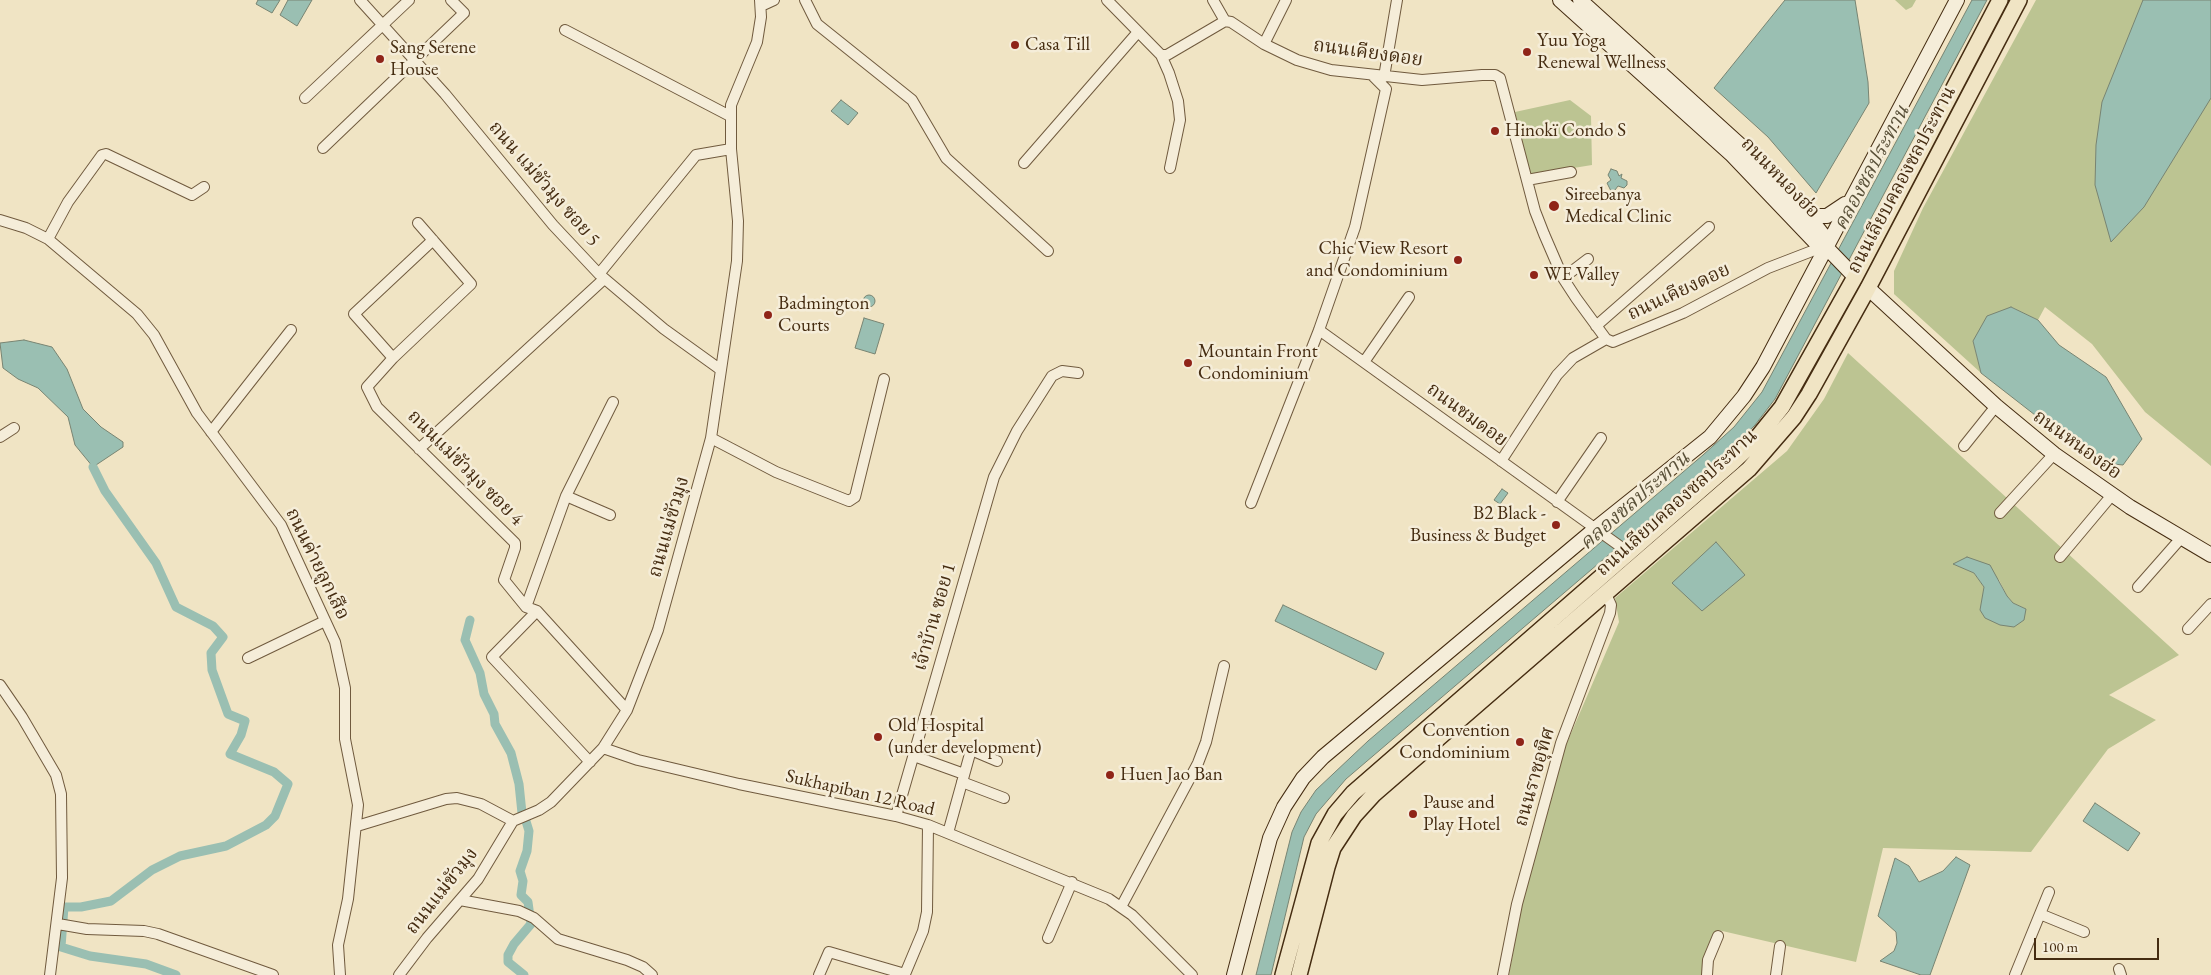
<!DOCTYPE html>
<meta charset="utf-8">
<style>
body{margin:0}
#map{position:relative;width:2211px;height:975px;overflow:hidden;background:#f0e4c4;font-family:"EB Garamond",serif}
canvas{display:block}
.scale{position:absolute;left:2034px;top:938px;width:125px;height:22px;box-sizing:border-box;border:2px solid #452c11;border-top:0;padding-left:6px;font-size:15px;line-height:18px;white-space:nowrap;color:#452c11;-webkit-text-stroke:4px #f5edd9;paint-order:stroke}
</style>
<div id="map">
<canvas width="2211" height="975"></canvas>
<div class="scale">100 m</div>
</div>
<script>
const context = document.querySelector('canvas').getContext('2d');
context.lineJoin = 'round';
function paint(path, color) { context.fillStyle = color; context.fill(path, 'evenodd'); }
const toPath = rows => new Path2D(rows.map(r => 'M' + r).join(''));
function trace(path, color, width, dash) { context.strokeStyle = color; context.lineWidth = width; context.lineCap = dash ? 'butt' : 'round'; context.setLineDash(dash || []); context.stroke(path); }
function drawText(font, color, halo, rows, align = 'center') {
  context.font = font + ' "EB Garamond","Noto Serif Thai",serif'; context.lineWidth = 5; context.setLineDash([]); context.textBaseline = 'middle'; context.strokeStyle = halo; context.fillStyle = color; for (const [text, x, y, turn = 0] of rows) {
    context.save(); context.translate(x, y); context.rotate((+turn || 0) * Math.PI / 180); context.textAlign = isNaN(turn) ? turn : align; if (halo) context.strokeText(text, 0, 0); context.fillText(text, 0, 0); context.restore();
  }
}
paint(toPath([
 [1895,0,1916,0,1912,7,1906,10],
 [2036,0,2211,0,2211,466,2145,412,2092,344,2045,307,2038,320,2011,307,1973,341,1981,373,1894,294,1894,271,1923,208],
 [1570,100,1591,116,1592,165,1530,175,1515,112],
 [1848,353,2179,655,2109,695,2156,720,2108,749,2031,852,1883,848,1856,962,1718,930,1703,966,1702,975,1509,975,1523,899,1563,752,1619,622,1615,598,1787,451,1824,399],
 [1954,564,1999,580,2007,596,2013,603,2026,609,1983,598,1984,587,1974,573]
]), '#bcc492');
const water = toPath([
 [258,0,280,0,272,13,256,4,258,0],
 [288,0,312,0,297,26,280,15,288,0],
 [1785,0,1855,0,1868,82,1869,103,1816,193,1768,137,1714,88,1785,0],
 [1972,0,1987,0,1775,399,1755,425,1728,453,1346,779,1316,814,1304,837,1271,975,1256,975,1292,832,1301,812,1316,790,1368,741,1703,455,1734,427,1762,392,1972,0],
 [2143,0,2211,0,2211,98,2144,207,2111,242,2095,185,2096,145,2102,102,2143,0],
 [841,100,858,113,848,125,831,111,841,100],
 [1611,169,1617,171,1619,176,1622,174,1621,178,1627,181,1627,185,1624,188,1618,186,1615,190,1611,191,1607,183,1611,180,1608,175,1611,169],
 '863 301a6 6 0 1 1 12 0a6 6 0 1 1-12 0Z',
 [2011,307,2038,320,2059,345,2106,377,2142,439,2123,465,2104,463,2071,443,1981,373,1973,341,1987,316,2011,307],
 [864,318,884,324,875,354,855,348,864,318],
 [24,340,52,347,67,369,83,409,101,427,123,442,123,447,93,467,75,445,68,417,38,388,18,379,3,368,0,343,24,340],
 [1502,489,1508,493,1500,504,1494,500,1502,489],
 [1716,542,1745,575,1702,611,1672,583,1716,542],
 [1967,557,1990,565,2007,596,2013,603,2026,609,2024,620,2014,627,2000,625,1985,618,1980,610,1984,587,1974,573,1953,564,1967,557],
 [1283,605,1384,653,1376,670,1275,621,1283,605],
 [2095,803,2140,833,2128,851,2083,821,2095,803],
 [1956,857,1970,865,1930,975,1921,975,1880,961,1894,951,1897,943,1896,932,1878,916,1895,858,1909,866,1919,882,1943,871,1956,857]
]);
paint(water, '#9abfb2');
trace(water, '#788472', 1);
trace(toPath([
 [93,467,105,491,156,563,176,607,213,626,223,637,211,653,212,670,228,714,245,721,241,735,230,754,274,772,288,784,275,816,266,825,226,846,180,856,152,870,111,901,81,907,64,907,61,947,90,956,146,964,176,975],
 [470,620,465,640,480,673,484,694,494,714,495,724,511,753,519,784,522,813],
 [524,975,508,962,508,955,514,944,531,924,528,902,521,895,523,881,520,871,527,851,529,831,525,818]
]), '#9abfb2', 9);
const street = toPath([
 [360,0,445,94,553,225,599,274,664,329,721,370],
 [805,0,817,24,912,100,946,158,1048,251],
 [1107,0,1161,55,1169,73,1178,101,1180,120,1170,168],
 [1213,0,1225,21],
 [761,6,774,0],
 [565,30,730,116],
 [1264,44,1286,0],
 [1161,55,1167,55,1225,21,1231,22,1264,44,1297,60,1331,70,1422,80,1482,75,1495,75,1500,78,1535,211,1544,234,1563,278,1576,298,1606,339,1613,342,1683,313,1768,268,1825,246],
 [1384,77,1397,0],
 [305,98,409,0],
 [323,148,464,13,451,0],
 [1024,163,1138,32],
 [1527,180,1571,172],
 [0,220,26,228,48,239,137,314,154,335,197,413,281,525,335,642,345,688,345,739,358,805,348,899,338,945,340,975],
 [418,223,471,284,393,358,367,387,377,407,515,543,515,548,504,580,526,607,537,611,627,710],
 [48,239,68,202,102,155,106,154,192,195,204,187],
 [599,274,696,155,731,149],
 [1563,278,1588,259],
 [1596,326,1709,227],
 [1319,330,1628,552],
 [393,358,354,314,433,240],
 [1364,362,1409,297],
 [211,432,291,330],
 [0,437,14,428],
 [711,438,776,472,849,501,855,497,884,379],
 [1964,446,1996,406],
 [419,449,604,279],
 [1501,461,1557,375,1573,358,1606,339],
 [566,496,610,515],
 [1557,502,1601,438],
 [1251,503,1319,330,1355,227,1386,89,1372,75],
 [2000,513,2054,454],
 [2060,557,2112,495],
 [2138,587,2182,537],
 [526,607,566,496,613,402],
 [537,611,492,657,590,762],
 [2188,629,2211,604],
 [248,658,325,621],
 [0,685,22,717,56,775,61,794,62,878,50,975],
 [603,748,638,760,739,784,896,816,928,825,1109,899,1132,915,1192,975],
 [914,756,964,774],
 [962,782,1004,798],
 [896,816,994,477,1017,431,1052,376,1062,371,1078,373],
 [357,826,446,799,457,798,481,804,513,821],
 [948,833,971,750,997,761],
 [460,900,519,911,534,918,558,939,627,960,643,967,652,975],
 [1121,907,1198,763,1206,742,1224,666],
 [2040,914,2084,932],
 [58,924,87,929,144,931,158,934,273,975],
 [1048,938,1072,882],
 [2119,969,2121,975],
 [399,975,427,938,478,879,513,821,539,810,551,802,603,748,627,710,658,630,711,438,737,261,738,221,731,149,731,105,757,42,761,17,760,0],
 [819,975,829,952,905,974,923,931,927,912,928,825],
 [1503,975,1517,904,1561,743,1610,613,1611,605,1606,594],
 [1707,975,1708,960,1718,936],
 [1776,975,1780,946],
 [2015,975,2049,892]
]);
const secondary = toPath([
 [1560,0,1731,154,1815,242,1825,246,1855,277],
 [1580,0,1740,145,1816,226,1823,235,1825,246],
 [1808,216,1827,216,1845,204],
 [1868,288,1996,406,2054,454,2130,507,2211,555],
 [1234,975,1270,838,1284,807,1303,778,1323,757,1595,529,1710,437,1744,396,1763,367,1957,0]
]);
const primary = toPath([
 [1283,975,1319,843,1335,814,1353,793,1733,462,1752,444,1782,407,1855,277,2000,0],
 [1299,975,1327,867,1333,848,1354,816,1374,794,1749,469,1794,417,1809,394,1868,288,2019,0]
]);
trace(street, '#705a3e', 12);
trace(secondary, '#452c11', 16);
trace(primary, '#452c11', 18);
trace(street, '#f5edd9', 10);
trace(secondary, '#f5edd9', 14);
trace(primary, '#f0e4c4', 15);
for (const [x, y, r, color] of [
 [1015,45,5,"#8f2418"],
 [1527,52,5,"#8f2418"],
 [380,59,5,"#8f2418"],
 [1495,131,5,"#8f2418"],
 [1554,206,6,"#8f2418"],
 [1458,260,5,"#8f2418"],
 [1534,275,5,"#8f2418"],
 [768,315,5,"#8f2418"],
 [1188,363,5,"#8f2418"],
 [1556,525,5,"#8f2418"],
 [878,737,5,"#8f2418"],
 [1520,742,5,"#8f2418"],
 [1110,775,5,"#8f2418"],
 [1413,814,5,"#8f2418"]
]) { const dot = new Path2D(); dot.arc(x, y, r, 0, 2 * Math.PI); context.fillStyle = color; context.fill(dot); trace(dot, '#f5edd9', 2); }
drawText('19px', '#452c11', '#f5edd9', [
 ["Yuu Yoga",1537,41],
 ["Renewal Wellness",1537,63],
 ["Casa Till",1025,45],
 ["Sang Serene",390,48],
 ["House",390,70],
 ["Hinokï Condo S",1505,131],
 ["Sireebanya",1565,195],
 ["Medical Clinic",1565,217],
 ["Chic View Resort",1448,249,"right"],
 ["and Condominium",1448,271,"right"],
 ["WE Valley",1544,275],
 ["Badmington",778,304],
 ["Courts",778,326],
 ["Mountain Front",1198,352],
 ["Condominium",1198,374],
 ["B2 Black -",1546,514,"right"],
 ["Business & Budget",1546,536,"right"],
 ["Old Hospital",888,726],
 ["(under development)",888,748],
 ["Convention",1510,731,"right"],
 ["Condominium",1510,753,"right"],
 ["Huen Jao Ban",1120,775],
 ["Pause and",1423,803],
 ["Play Hotel",1423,825]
], 'left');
drawText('19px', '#452c11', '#f5edd9', [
 ["ถนนเคียงดอย",1368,53,8],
 ["ถนนหนองฮ่อ",1780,178,46],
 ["ถนนเลียบคลองชลประทาน",1902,180,-62],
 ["ถนน แม่ขัวมุง ซอย 5",544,184,49],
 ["ถนนเคียงดอย",1679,292,-25],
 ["ถนนชมดอย",1467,415,36],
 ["ถนนหนองฮ่อ",2077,445,36],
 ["ถนนแม่ขัวมุง ซอย 4",465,468,45],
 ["ถนนเลียบคลองชลประทาน",1677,503,-42],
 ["ถนนแม่ขัวมุง",669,527,-74],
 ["ถนนค่ายลูกเสือ",317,564,64],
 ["เจ้าบ้าน ซอย 1",935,617,-74],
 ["ถนนราชอุทิศ",1535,777,-74],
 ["Sukhapiban 12 Road",860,793,13],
 ["ถนนแม่ขัวมุง",442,891,-52]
]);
drawText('italic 20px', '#5a5139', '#f5edd9', [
 ["คลองชลประทาน",1872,168,-62],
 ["คลองชลประทาน",1635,501,-41]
]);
</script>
